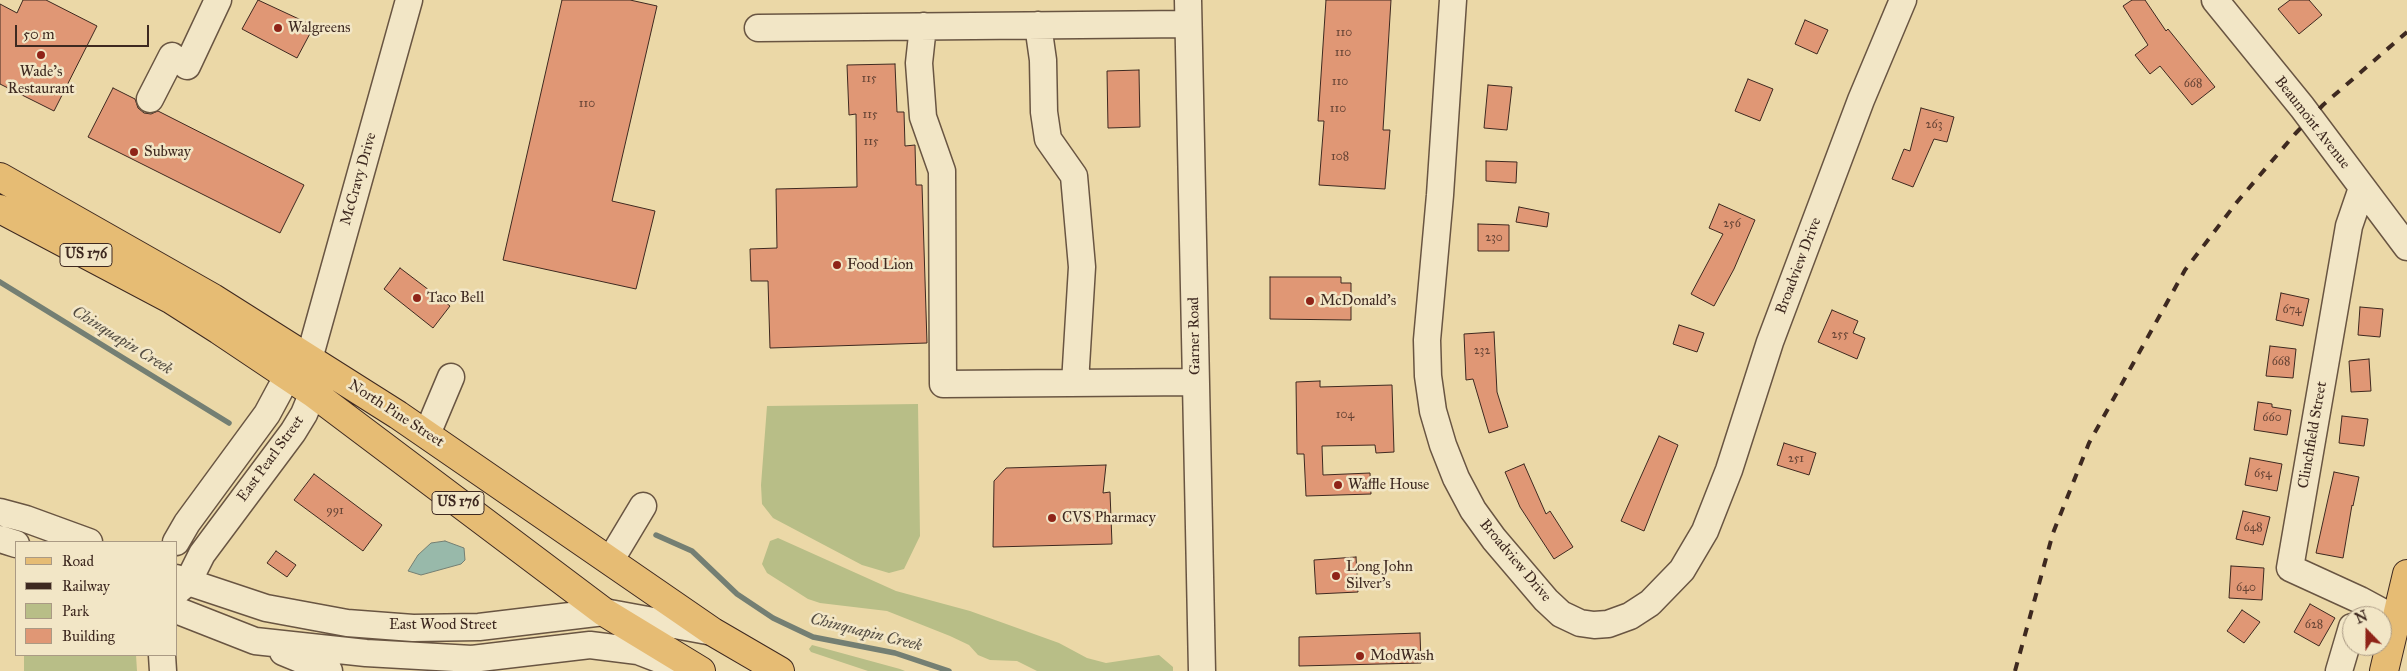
<!DOCTYPE html>
<style>
body{margin:0}
#map{position:relative;width:2407px;height:671px;overflow:hidden;background:#ebd8a7;font-family:"IM FELL Great Primer",serif}
canvas{display:block}
.legend{position:absolute;left:15px;top:541px;width:162px;height:115px;box-sizing:border-box;background:#f2e6c6;border:1px solid #aa9a84;margin:0;padding:6px 9px;list-style:none;font-size:15px;color:#3e2920}
.legend li{display:flex;align-items:center;gap:10px;height:25px}
.legend b{width:25px;border:1px solid #aa9a84}
.north{position:absolute;left:2342px;top:606px;width:50px;height:50px;box-sizing:border-box;background:#f2e6c6;border:1px solid #aa9a84;border-radius:50%;rotate:338deg;font-size:14px;font-weight:700;line-height:20px;text-align:center;color:#3e2920}
.north::after{content:'';display:block;margin:auto;width:18px;height:22px;background:#8f2418;clip-path:polygon(50% 0,100% 100%,50% 72%,0 100%)}
.scale{position:absolute;left:15px;top:25px;width:134px;height:22px;box-sizing:border-box;border:2px solid #3e2920;border-top:0;padding-left:6px;font-size:15px;line-height:18px;white-space:nowrap;color:#3e2920;-webkit-text-stroke:4px #f2e6c6;paint-order:stroke}
</style>
<div id="map">
<canvas width="2407" height="671"></canvas>
<ul class="legend">
<li><b style="height:6px;background:#e6bc74"></b>Road</li>
<li><b style="height:6px;background:#3e2920"></b>Railway</li>
<li><b style="height:14px;background:#b8be87"></b>Park</li>
<li><b style="height:14px;background:#e09775"></b>Building</li>
</ul>
<div class="north">N</div>
<div class="scale">50 m</div>
</div>
<script>
const context = document.querySelector('canvas').getContext('2d');
context.lineJoin = 'round';
function paint(path, color) { context.fillStyle = color; context.fill(path, 'evenodd'); }
const toPath = rows => new Path2D(rows.map(r => 'M' + r).join(''));
function trace(path, color, width, dash) { context.strokeStyle = color; context.lineWidth = width; context.lineCap = dash ? 'butt' : 'round'; context.setLineDash(dash || []); context.stroke(path); }
function drawText(font, color, halo, rows, align = 'center') {
  context.font = font + ' "IM FELL Great Primer",serif'; context.lineWidth = 5; context.setLineDash([]); context.textBaseline = 'middle'; context.strokeStyle = halo; context.fillStyle = color; for (const [text, x, y, turn = 0] of rows) {
    context.save(); context.translate(x, y); context.rotate((+turn || 0) * Math.PI / 180); context.textAlign = isNaN(turn) ? turn : align; if (halo) context.strokeText(text, 0, 0); context.fillText(text, 0, 0); context.restore();
  }
}
paint(toPath([
 [918,404,920,536,904,569,889,573,862,565,773,518,762,504,761,485,767,406],
 [778,538,896,591,970,611,1059,643,1087,658,1106,663,1159,655,1173,667,1173,671,1037,671,1017,661,990,660,978,655,969,645,950,636,887,611,820,603,808,599,767,573,762,564,770,541],
 [812,645,900,669,905,671,868,671,811,652,809,649],
 [24,655,136,655,137,671,24,671]
]), '#b8be87');
const water = toPath([
 [445,541,464,548,465,560,461,564,421,575,408,571,418,555,431,543,445,541]
]);
paint(water, '#98b9aa');
trace(water, '#747f73', 1);
trace(toPath([
 [0,282,229,423],
 [656,535,692,551,737,594,773,618,813,637,895,653,949,671]
]), '#747f73', 5.5);
const building = toPath([
 [23,0,46,0,97,26,54,111,0,84,0,4,17,13,23,0],
 [258,0,314,26,297,58,242,29,258,0],
 [562,0,630,0,657,6,612,201,655,211,636,289,503,260,562,0],
 [1326,0,1391,0,1383,130,1390,130,1385,189,1319,185,1324,121,1318,121,1326,0],
 [2132,0,2145,0,2166,31,2168,29,2215,87,2192,105,2160,66,2150,74,2135,55,2148,45,2123,6,2132,0],
 [2290,0,2309,0,2322,15,2299,34,2278,9,2290,0],
 [1805,20,1828,30,1817,54,1795,44,1805,20],
 [895,64,897,112,904,112,905,146,915,145,916,185,922,185,927,343,770,348,768,281,751,281,750,249,777,248,776,189,857,187,856,114,849,115,847,65,895,64],
 [1139,70,1140,127,1108,128,1107,71,1139,70],
 [1748,79,1773,89,1760,121,1735,111,1748,79],
 [1488,85,1512,87,1507,130,1484,128,1488,85],
 [113,88,135,99,138,108,144,113,151,114,158,111,304,185,280,233,88,137,113,88],
 [1921,108,1954,117,1947,142,1934,139,1913,187,1892,179,1904,149,1910,151,1921,108],
 [1486,161,1517,162,1516,183,1486,181,1486,161],
 [1719,204,1755,220,1734,269,1714,306,1691,294,1723,234,1709,228,1719,204],
 [1519,207,1549,213,1547,227,1516,222,1519,207],
 [1478,224,1509,225,1509,251,1478,251,1478,224],
 [400,268,450,306,433,328,384,289,400,268],
 [1270,277,1341,277,1341,283,1351,283,1351,320,1270,319,1270,277],
 [2281,293,2309,299,2303,326,2276,320,2281,293],
 [2360,307,2383,309,2380,337,2358,335,2360,307],
 [1832,310,1858,321,1853,333,1865,338,1857,359,1818,342,1832,310],
 [1679,325,1704,333,1697,352,1673,344,1679,325],
 [1494,332,1497,392,1508,427,1489,433,1473,379,1466,380,1464,334,1494,332],
 [2270,346,2296,349,2293,378,2266,376,2270,346],
 [2369,359,2371,391,2351,392,2349,361,2369,359],
 [1320,381,1320,387,1392,385,1394,452,1376,453,1375,445,1322,446,1323,475,1370,473,1371,494,1306,496,1304,454,1297,454,1296,382,1320,381],
 [2258,402,2272,404,2272,407,2291,410,2287,435,2254,430,2258,402],
 [2342,416,2368,419,2364,446,2339,443,2342,416],
 [1659,436,1678,445,1644,531,1621,521,1659,436],
 [1784,443,1816,453,1809,475,1777,465,1784,443],
 [2250,458,2282,464,2277,491,2245,485,2250,458],
 [1524,464,1546,514,1550,511,1573,547,1554,559,1520,507,1505,472,1524,464],
 [1106,465,1103,493,1110,492,1112,544,993,547,994,481,1006,468,1106,465],
 [2334,472,2359,477,2353,506,2352,505,2343,558,2316,553,2334,472],
 [314,474,382,525,363,551,294,500,314,474],
 [2243,511,2270,517,2263,545,2236,539,2243,511],
 [276,551,296,565,287,577,267,563,276,551],
 [1356,557,1358,592,1316,594,1314,560,1356,557],
 [2231,566,2264,568,2262,600,2229,598,2231,566],
 [2310,604,2335,618,2319,646,2294,632,2310,604],
 [2242,610,2260,622,2244,643,2227,631,2242,610],
 [1420,633,1421,663,1299,666,1299,637,1420,633]
]);
paint(building, '#e09775');
trace(building, '#3e2920', 1);
const minor = toPath([
 [1188,0,1202,671],
 [1453,0,1440,195,1427,340,1428,376,1433,411,1443,445,1456,478,1473,510,1494,539,1546,600,1561,614,1580,623,1594,625,1608,624,1630,616,1650,603,1682,570,1705,531,1729,470,1770,342,1861,100,1903,0],
 [2215,0,2302,107,2407,247],
 [1038,25,1043,60,1044,112,1048,139,1074,176,1082,267,1075,383],
 [923,26,919,63,923,117,942,171,943,384,1195,382],
 [758,28,1188,24],
 [187,66,218,0],
 [150,99,172,56],
 [2362,188,2349,226,2290,568,2360,600,2397,620],
 [309,359,409,0],
 [427,434,451,377],
 [0,512,26,519,89,542],
 [0,539,16,544],
 [176,542,187,523,267,414,288,375,304,362],
 [610,561,643,506],
 [176,578,266,608,347,623,413,628,479,627,604,612,713,632],
 [176,592,188,582,202,554,293,432,304,414,316,385,313,374],
 [176,610,255,641,366,653,472,659,590,645,638,651,682,668],
 [283,652,329,671],
 [162,655,163,671],
 [2339,671,2352,627]
]);
const major = toPath([
 [2384,671,2407,574]
]);
const highway = toPath([
 [0,177,213,298,398,415,713,632,780,671],
 [0,209,172,300,219,330,313,393,604,612,701,671]
]);
trace(minor, '#695542', 29);
trace(major, '#3e2920', 30);
trace(highway, '#3e2920', 30);
trace(minor, '#f2e6c6', 26);
trace(major, '#e6bc74', 28);
trace(highway, '#e6bc74', 28);
trace(toPath([
 [2015,671,2053,533,2089,443,2185,270,2237,202,2295,134,2323,105,2407,32]
]), '#3e2920', 4, [9, 9]);
for (const [x, y, r, color] of [
 [278,28,5,"#8f2418"],
 [41,55,5,"#8f2418"],
 [134,152,5,"#8f2418"],
 [837,265,5,"#8f2418"],
 [417,298,5,"#8f2418"],
 [1310,301,5,"#8f2418"],
 [1338,485,5,"#8f2418"],
 [1052,518,5,"#8f2418"],
 [1336,576,5,"#8f2418"],
 [1360,656,5,"#8f2418"]
]) { const dot = new Path2D(); dot.arc(x, y, r, 0, 2 * Math.PI); context.fillStyle = color; context.fill(dot); trace(dot, '#f2e6c6', 2); }
drawText('12px', '#664435', null, [
 ["110",1344,33],
 ["110",1343,53],
 ["115",869,79],
 ["110",1340,82],
 ["668",2193,84],
 ["110",587,104],
 ["110",1338,109],
 ["115",870,115],
 ["263",1934,125],
 ["115",871,142],
 ["108",1340,157],
 ["256",1732,224],
 ["230",1494,238],
 ["674",2292,310],
 ["255",1840,335],
 ["232",1482,351],
 ["668",2281,362],
 ["104",1345,415],
 ["660",2272,418],
 ["251",1796,459],
 ["654",2263,474],
 ["991",335,511],
 ["648",2253,528],
 ["640",2246,588],
 ["628",2314,625]
]);
for (const [x, y, w] of [
 [86,255,52],
 [458,503,52]
]) { const box = new Path2D(); box.roundRect(x - w / 2, y - 11.5, w, 23, 4); context.fillStyle = '#f2e6c6'; context.fill(box); trace(box, '#3e2920', 1); }
drawText('bold 14px', '#3e2920', null, [
 ["US 176",86,255],
 ["US 176",458,503]
]);
drawText('15px', '#3e2920', '#f2e6c6', [
 ["Walgreens",288,28],
 ["Wade's",41,72,"center"],
 ["Restaurant",41,89,"center"],
 ["Subway",144,152],
 ["Food Lion",847,265],
 ["Taco Bell",427,298],
 ["McDonald's",1320,301],
 ["Waffle House",1348,485],
 ["CVS Pharmacy",1062,518],
 ["Long John",1346,567],
 ["Silver's",1346,584],
 ["ModWash",1370,656]
], 'left');
drawText('15px', '#3e2920', '#f2e6c6', [
 ["Beaumont Avenue",2312,123,52],
 ["McCravy Drive",359,179,-74],
 ["Broadview Drive",1799,266,-69],
 ["Garner Road",1195,336,-91],
 ["North Pine Street",396,414,33],
 ["Clinchfield Street",2313,435,-80],
 ["East Pearl Street",271,459,-54],
 ["Broadview Drive",1515,561,50],
 ["East Wood Street",443,625]
]);
drawText('italic 16px', '#544d42', '#f2e6c6', [
 ["Chinquapin Creek",122,341,32],
 ["Chinquapin Creek",866,633,14]
]);
</script>
